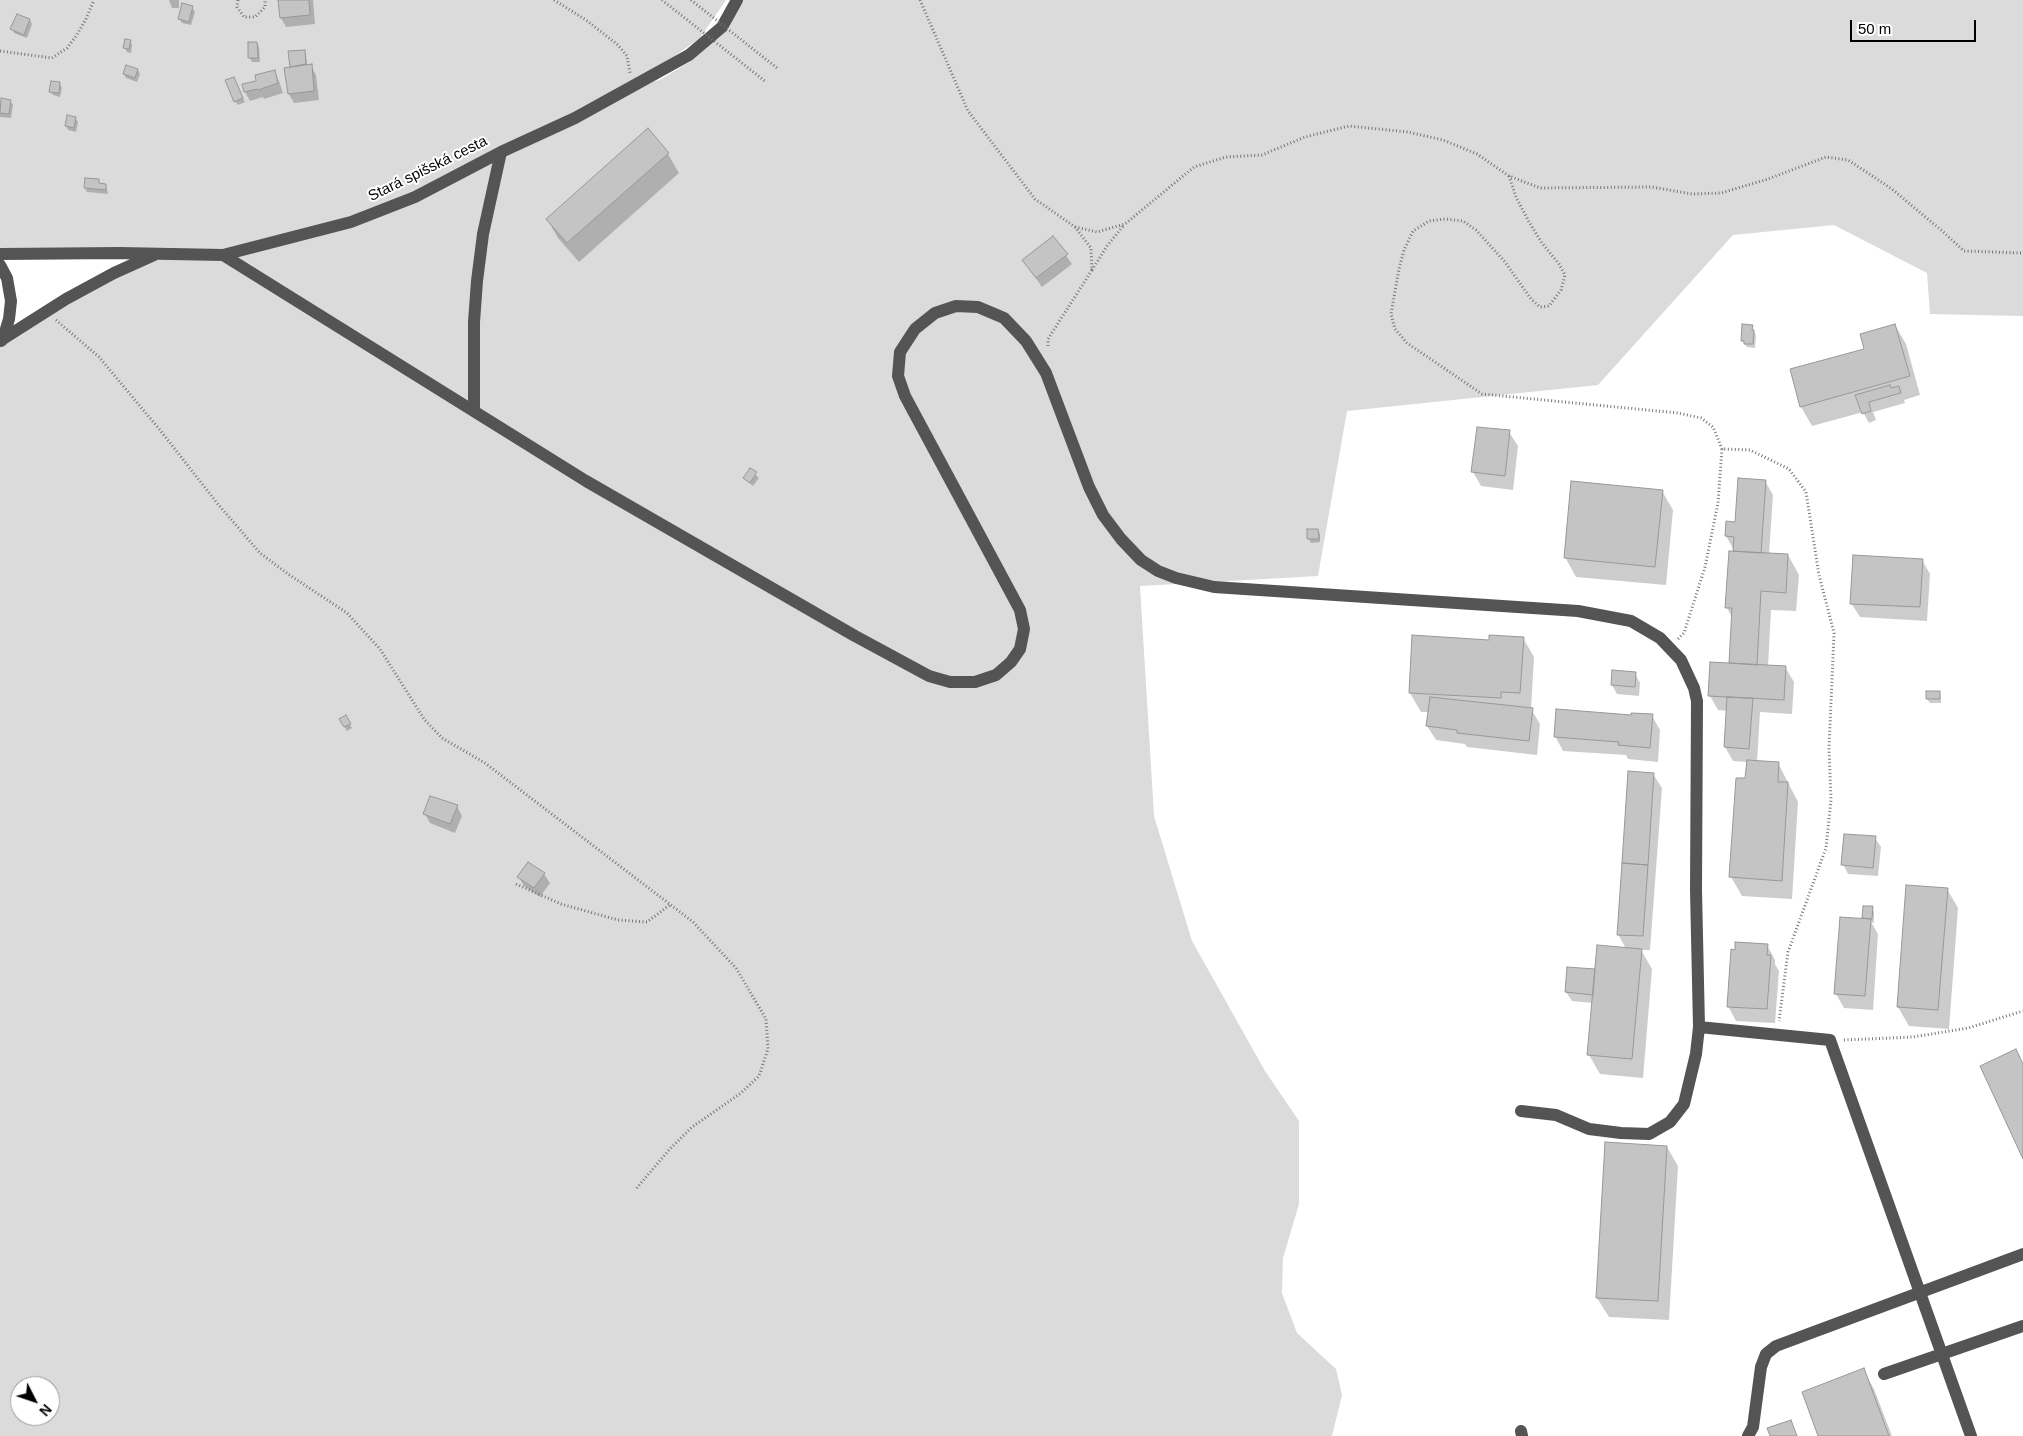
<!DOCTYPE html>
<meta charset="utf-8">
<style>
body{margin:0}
#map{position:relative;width:2023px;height:1436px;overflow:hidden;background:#fff;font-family:Helvetica,sans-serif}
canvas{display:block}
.north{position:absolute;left:10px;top:1376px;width:50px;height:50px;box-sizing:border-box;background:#fff;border:1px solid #999;border-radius:50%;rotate:131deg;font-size:14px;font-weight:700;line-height:20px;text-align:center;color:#000}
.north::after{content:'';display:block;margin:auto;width:18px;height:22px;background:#000;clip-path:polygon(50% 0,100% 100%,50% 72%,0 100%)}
.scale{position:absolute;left:1850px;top:20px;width:126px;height:22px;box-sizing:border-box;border:2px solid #000;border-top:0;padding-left:6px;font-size:15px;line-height:18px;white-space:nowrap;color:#000;-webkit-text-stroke:4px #fff;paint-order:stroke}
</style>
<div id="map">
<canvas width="2023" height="1436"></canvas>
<div class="north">N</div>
<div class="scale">50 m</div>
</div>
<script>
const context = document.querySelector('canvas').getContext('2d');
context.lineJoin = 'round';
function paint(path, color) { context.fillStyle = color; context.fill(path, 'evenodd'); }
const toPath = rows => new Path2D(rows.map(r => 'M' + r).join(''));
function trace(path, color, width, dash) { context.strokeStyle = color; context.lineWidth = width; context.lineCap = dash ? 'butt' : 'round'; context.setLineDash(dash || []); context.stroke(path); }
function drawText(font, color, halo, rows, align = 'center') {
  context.font = font + ' Helvetica,sans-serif'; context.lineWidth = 4; context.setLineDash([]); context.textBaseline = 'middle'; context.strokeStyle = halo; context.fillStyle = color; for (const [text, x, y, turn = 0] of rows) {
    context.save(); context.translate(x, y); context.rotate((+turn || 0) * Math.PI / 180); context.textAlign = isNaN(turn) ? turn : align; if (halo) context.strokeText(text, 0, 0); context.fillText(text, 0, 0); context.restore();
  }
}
paint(toPath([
 [0,0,726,0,700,38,632,86,660,80,691,61,743,0,2023,0,2023,316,1930,314,1927,273,1834,225,1733,235,1598,385,1347,411,1318,576,1140,586,1154,816,1192,941,1265,1071,1299,1121,1299,1204,1283,1258,1282,1293,1297,1333,1336,1369,1342,1395,1332,1436,0,1436,0,341,157,253,0,254],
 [20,1386,50,1386,50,1416,20,1416]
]), '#dbdbdb');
paint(toPath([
 [169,0,179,0,179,8,172,8],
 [279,0,313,0,315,24,286,27,281,18],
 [192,7,195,12,191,25,182,23,179,18],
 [30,20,32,24,27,38,14,33,12,29],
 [130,41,132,45,131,53,127,52,125,48],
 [257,43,259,47,260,62,252,62,250,58],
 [304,51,306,55,307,66,311,66,316,75,319,100,294,103,289,94,286,69,292,68,291,66],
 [138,70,140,74,137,82,126,78,124,74],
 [274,72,279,81,283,93,264,99,263,97,250,101,245,92,244,85,257,82],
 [236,82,245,102,238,105,235,101],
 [60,84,62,88,60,97,53,95,50,91],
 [10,101,13,105,11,118,0,117,0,104],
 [75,118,78,122,76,132,68,130,66,126],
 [648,130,668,154,679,173,579,262,558,238,547,219],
 [98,181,101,185,106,185,108,194,87,192,85,188],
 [1053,237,1072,264,1042,287,1023,260],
 [1895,325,1906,344,1920,395,1904,400,1905,403,1873,412,1876,420,1869,423,1863,412,1812,426,1801,407,1791,370,1865,349],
 [1752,326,1756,335,1755,348,1747,347,1742,340],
 [1509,432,1518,446,1513,490,1481,486,1473,472],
 [750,469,759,478,753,486,744,478],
 [1765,481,1773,495,1769,554,1788,555,1799,575,1796,611,1771,610,1768,666,1785,667,1794,682,1792,714,1760,712,1757,762,1778,763,1798,802,1792,899,1742,896,1731,877,1747,780,1748,762,1733,761,1725,747,1727,711,1718,710,1710,696,1731,664,1733,619,1727,608,1735,552,1726,536],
 [1662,491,1673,510,1666,585,1576,577,1565,557],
 [1318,530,1320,534,1320,542,1311,543,1309,539],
 [1922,560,1930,574,1927,621,1860,617,1851,603],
 [1523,638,1534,657,1531,709,1540,724,1537,755,1467,747,1465,744,1436,740,1427,726,1429,712,1421,712,1410,693,1490,641],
 [1635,673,1640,683,1639,696,1617,694,1612,685],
 [1939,692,1941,696,1941,703,1930,703,1927,699],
 [1652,716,1660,730,1658,762,1628,759,1626,755,1563,751,1555,736,1632,717],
 [345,717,352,728,347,731,340,719],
 [1653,774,1662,788,1650,950,1641,950,1652,969,1643,1078,1600,1074,1589,1055,1593,1003,1572,1001,1566,992,1626,949,1618,934],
 [457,806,462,816,455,833,430,823,425,814],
 [1875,838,1881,847,1878,876,1848,874,1843,864],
 [528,864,544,874,550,883,540,897,524,886,519,877],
 [1907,886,1947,889,1958,908,1949,1029,1909,1026,1898,1007],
 [1872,908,1874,912,1874,923,1871,922,1878,934,1873,1010,1844,1008,1836,994,1864,920,1863,918],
 [1767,945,1775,960,1775,964,1779,971,1775,1023,1736,1021,1728,1006],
 [1667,1147,1678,1166,1669,1320,1609,1317,1597,1298],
 [1863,1370,1874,1389,1892,1436,1819,1436]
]), '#0003');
const building = toPath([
 [278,0,309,0,310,15,280,18,278,0],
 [182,3,193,6,189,22,178,19,182,3],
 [17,14,30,19,24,35,10,29,17,14],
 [125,39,131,40,129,49,123,48,125,39],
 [248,42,257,42,258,58,248,58,248,42],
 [305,50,306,64,290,67,288,51,305,50],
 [312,64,314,91,288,94,284,68,312,64],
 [126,65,138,69,135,78,123,74,126,65],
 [275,70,278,83,258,90,257,89,244,92,242,84,256,81,255,75,275,70],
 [234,77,243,98,234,102,225,80,234,77],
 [51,81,60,82,59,93,49,92,51,81],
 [1,98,11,100,9,114,0,113,1,98],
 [67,115,76,117,74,128,65,126,67,115],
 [648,128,669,153,567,243,546,219,648,128],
 [85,178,99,179,99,183,106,184,106,190,84,188,85,178],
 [1053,236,1068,254,1036,278,1022,260,1053,236],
 [1742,324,1753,325,1752,330,1754,330,1753,344,1744,344,1744,341,1741,341,1742,324],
 [1895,324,1910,376,1800,407,1790,369,1864,349,1860,334,1895,324],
 [1890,385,1891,388,1899,386,1901,393,1869,402,1871,411,1862,414,1855,395,1890,385],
 [1477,427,1510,430,1505,476,1471,472,1477,427],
 [750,468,757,472,750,483,743,478,750,468],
 [1738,478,1766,480,1761,553,1733,551,1734,537,1725,536,1726,521,1735,522,1738,478],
 [1571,481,1663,490,1655,567,1564,558,1571,481],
 [1307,529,1318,529,1319,539,1307,539,1307,529],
 [1729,551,1788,554,1786,593,1761,591,1757,665,1729,663,1732,608,1725,608,1729,551],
 [1853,555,1923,559,1920,607,1850,604,1853,555],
 [1412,635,1489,640,1489,635,1524,637,1520,693,1501,692,1501,698,1409,693,1412,635],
 [1710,662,1786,666,1784,700,1708,696,1710,662],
 [1612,670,1636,672,1635,687,1611,685,1612,670],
 [1926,691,1940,691,1940,699,1926,699,1926,691],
 [1430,697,1533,708,1529,741,1457,733,1457,730,1426,726,1430,697],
 [1727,697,1753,698,1749,749,1724,747,1727,697],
 [1556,709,1631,715,1631,713,1653,714,1650,748,1618,745,1619,742,1554,737,1556,709],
 [346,715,351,724,344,727,339,719,346,715],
 [1747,760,1779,762,1778,782,1788,782,1782,881,1729,877,1736,778,1745,778,1747,760],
 [1628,771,1654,773,1648,865,1622,863,1628,771],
 [430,796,458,805,450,824,423,814,430,796],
 [1844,834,1876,836,1873,868,1841,865,1844,834],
 [528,862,545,873,534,888,517,877,528,862],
 [1622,863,1648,865,1643,936,1617,935,1622,863],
 [1906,885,1948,888,1938,1010,1897,1007,1906,885],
 [1863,906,1873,906,1872,919,1862,918,1863,906],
 [1840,917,1871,919,1865,996,1834,994,1840,917],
 [1735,942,1768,944,1767,955,1771,955,1767,1009,1727,1007,1731,949,1735,950,1735,942],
 [1597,945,1642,949,1632,1059,1587,1055,1597,945],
 [1567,967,1595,969,1593,995,1565,992,1567,967],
 [2016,1049,2023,1064,2023,1159,1980,1066,2016,1049],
 [1605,1142,1667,1146,1658,1301,1596,1298,1605,1142],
 [1864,1368,1889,1436,1818,1436,1802,1392,1864,1368],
 [1791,1420,1797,1436,1770,1436,1767,1428,1791,1420]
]);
paint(building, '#c4c4c4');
trace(building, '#989898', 1);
trace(toPath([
 [238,0,237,7,244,17,255,17,265,7,265,0],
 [554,0,586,20,618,45,627,56,630,73],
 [920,0,968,111,1035,199,1075,227,1091,248,1092,270,1048,339,1048,348],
 [0,51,52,58,67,48,76,36,86,19,94,0],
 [1509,176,1516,197,1529,222,1542,243,1559,264,1565,275,1561,290,1549,306,1540,307,1531,299,1505,262,1476,230,1463,221,1445,219,1429,221,1413,231,1404,250,1399,269,1391,314,1395,329,1407,343,1482,394,1678,413,1701,418,1713,427,1722,449],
 [1075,227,1097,232,1125,224,1194,167,1226,157,1262,155,1305,137,1349,126,1408,132,1443,140,1477,154,1509,176,1540,188,1652,187,1692,194,1721,193,1768,179,1826,157,1848,160,1892,189,1941,230,1964,251,2023,253],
 [1092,270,1107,246,1124,225],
 [56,320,99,357,160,430,217,503,260,553,288,574,347,613,380,649,424,719,442,738,485,763,693,922,736,968,766,1019,768,1049,759,1076,741,1093,692,1127,669,1150,635,1190],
 [1678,639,1684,633,1705,567,1718,503,1722,449,1750,450,1789,469,1806,492,1819,575,1834,633,1829,748,1831,800,1826,848,1788,952,1779,1021],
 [516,884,561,904,618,920,647,922,671,904],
 [1844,1040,1913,1037,1968,1028,2023,1011]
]), '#767676', 3, [1, 2.5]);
trace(toPath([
 [0,254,120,253,223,255,351,222,415,197,501,152,575,118,689,55,722,27,737,0],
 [223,255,586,481,855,636,929,676,950,682,975,682,996,675,1011,662,1020,649,1024,629,1020,610,905,396,898,376,900,352,915,329,935,313,956,306,978,307,1004,318,1026,341,1046,373,1089,487,1103,515,1121,539,1141,560,1158,571,1176,578,1214,587,1578,611,1631,621,1660,638,1681,660,1694,688,1697,701,1696,890,1699,1027,1696,1054,1684,1104,1670,1122,1649,1134,1621,1133,1589,1129,1556,1115,1521,1111],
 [0,265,7,278,11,301,9,319,3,339,1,341],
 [3,339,66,299,114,273,154,255],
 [474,411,474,322,477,281,483,234,501,152],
 [1699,1027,1830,1040,1971,1436],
 [1884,1374,2023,1326],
 [1521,1431,1522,1436],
 [1748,1436,1753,1427,1761,1367,1766,1354,1776,1346,2023,1254]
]), '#545454', 12);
trace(toPath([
 [662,0,766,82],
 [691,0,777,68]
]), '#767676', 3, [1, 2.5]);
drawText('15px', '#000', '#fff', [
 ["Stará spišská cesta",428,169,-26]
]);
</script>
